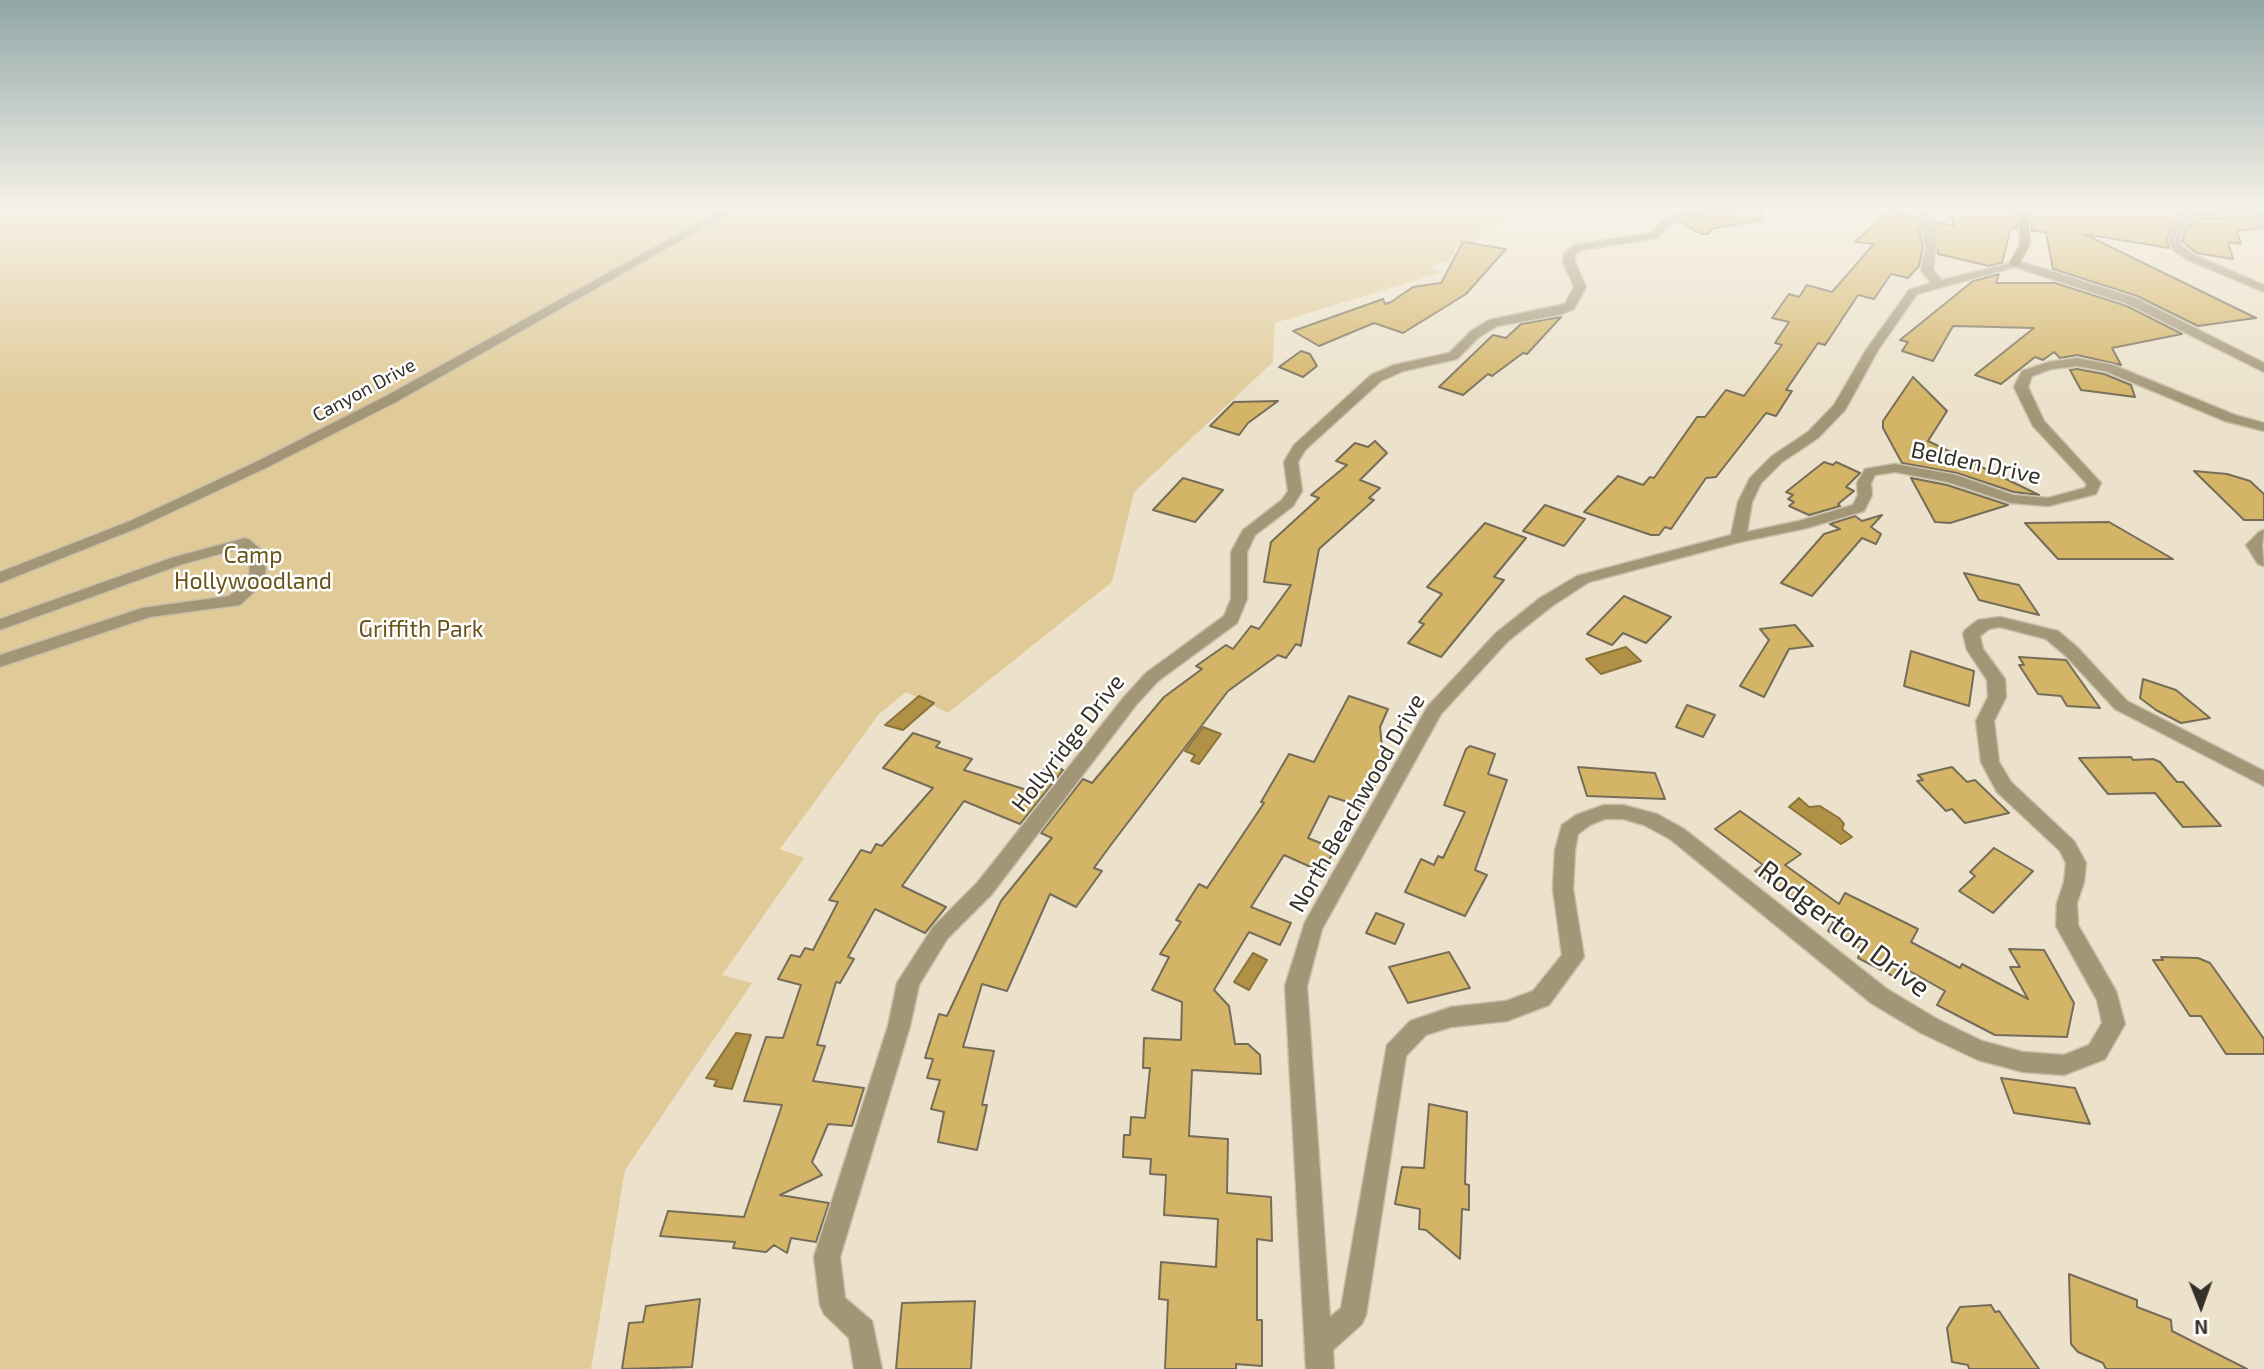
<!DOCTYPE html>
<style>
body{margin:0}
#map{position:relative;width:2264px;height:1369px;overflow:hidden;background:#ece2cb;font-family:"Exo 2",sans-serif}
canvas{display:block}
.north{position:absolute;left:2166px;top:1271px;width:70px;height:70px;-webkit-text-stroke:5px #fff;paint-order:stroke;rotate:179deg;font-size:19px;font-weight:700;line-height:28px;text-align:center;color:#343128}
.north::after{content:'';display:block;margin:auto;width:24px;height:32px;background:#343128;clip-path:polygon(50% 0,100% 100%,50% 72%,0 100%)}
</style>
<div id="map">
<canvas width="2264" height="1369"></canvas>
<div class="north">N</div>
</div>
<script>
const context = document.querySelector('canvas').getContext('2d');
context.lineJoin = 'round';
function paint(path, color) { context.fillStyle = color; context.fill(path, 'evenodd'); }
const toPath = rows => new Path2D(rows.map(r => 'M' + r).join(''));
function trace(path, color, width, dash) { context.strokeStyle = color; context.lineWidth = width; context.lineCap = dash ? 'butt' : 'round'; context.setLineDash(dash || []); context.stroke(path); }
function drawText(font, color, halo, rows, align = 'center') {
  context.font = font + ' "Exo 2",sans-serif'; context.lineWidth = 5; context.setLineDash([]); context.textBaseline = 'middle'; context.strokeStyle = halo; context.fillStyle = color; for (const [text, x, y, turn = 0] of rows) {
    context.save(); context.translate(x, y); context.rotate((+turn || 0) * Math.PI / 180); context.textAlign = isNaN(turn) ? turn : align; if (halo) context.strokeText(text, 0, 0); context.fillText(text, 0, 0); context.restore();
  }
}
paint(toPath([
 [0,208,1529,208,1530,209,1482,230,1473,249,1456,247,1450,260,1431,266,1440,273,1275,323,1273,362,1134,492,1112,582,948,713,906,692,879,714,780,849,804,858,722,975,752,983,625,1170,591,1369,0,1369]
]), '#e0ca98');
const water = toPath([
 [1626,647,1641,661,1601,674,1586,659,1626,647],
 [919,696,934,703,903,730,885,725,919,696],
 [1203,727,1221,734,1199,764,1191,761,1195,755,1185,751,1203,727],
 [1799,798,1809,807,1820,806,1839,818,1844,824,1842,829,1852,837,1841,844,1789,807,1799,798],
 [1253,953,1267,960,1249,990,1234,982,1253,953],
 [736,1033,751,1035,732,1089,714,1086,717,1080,706,1078,736,1033]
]);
paint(water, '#b09145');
trace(water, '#8b743c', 2);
const building = toPath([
 [1742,208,1762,208,1764,219,1712,229,1708,234,1701,234,1680,222,1742,208],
 [1950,208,2015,208,2017,229,2011,228,2002,263,1989,266,1938,254,1932,221,1954,226,1950,208],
 [2031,208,2196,208,2189,209,2172,226,2167,240,2169,248,2084,234,2256,318,2198,326,2137,296,2053,269,2046,232,2032,231,2031,208],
 [1890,210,1916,217,1923,246,1919,266,1908,278,1891,274,1874,299,1858,295,1825,345,1818,343,1786,390,1792,391,1776,416,1766,413,1716,477,1706,478,1671,529,1665,527,1659,535,1651,535,1584,512,1618,476,1643,485,1650,477,1654,478,1697,417,1705,417,1726,390,1744,396,1782,345,1775,343,1789,322,1772,318,1789,294,1799,297,1807,285,1832,292,1874,244,1855,242,1890,210],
 [2243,217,2264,219,2264,228,2237,231,2241,244,2228,242,2233,259,2196,253,2182,241,2185,231,2199,219,2243,217],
 [1463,242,1506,249,1466,294,1403,333,1374,323,1319,346,1293,331,1383,299,1385,304,1391,302,1413,287,1441,283,1463,242],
 [1999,274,1996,283,2055,283,2127,306,2182,334,2112,348,2121,365,2077,355,2060,358,2054,352,2043,360,2035,357,2001,384,1975,375,2034,328,1953,326,1933,361,1902,351,1908,342,1900,340,1973,281,1999,274],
 [1561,317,1527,354,1523,353,1492,376,1488,374,1463,395,1439,387,1493,335,1506,338,1521,324,1561,317],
 [1301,351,1310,354,1317,366,1303,377,1279,367,1301,351],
 [2077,369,2104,374,2131,385,2135,397,2081,390,2070,370,2077,369],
 [1913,377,1947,411,1928,441,2039,495,2014,492,1957,473,1902,463,1883,428,1883,421,1913,377],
 [1278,401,1248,423,1239,435,1210,426,1234,402,1278,401],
 [1375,441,1387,453,1360,480,1380,488,1369,498,1374,500,1319,549,1301,646,1296,644,1286,658,1278,655,1228,691,1110,846,1094,868,1102,871,1076,907,1050,894,1007,991,982,984,963,1047,994,1051,982,1105,987,1105,977,1150,938,1142,944,1112,931,1109,940,1080,927,1078,933,1059,925,1058,939,1014,947,1016,1001,901,1052,838,1041,833,1083,779,1092,783,1164,697,1202,669,1196,666,1226,645,1233,649,1251,626,1259,629,1291,585,1264,582,1271,542,1319,498,1311,495,1347,465,1336,461,1355,443,1368,447,1375,441],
 [1824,462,1833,465,1836,462,1860,473,1846,487,1854,491,1838,504,1840,506,1809,515,1789,506,1794,502,1788,499,1793,495,1786,492,1824,462],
 [2194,471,2227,474,2250,481,2264,494,2264,520,2244,520,2194,471],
 [1183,478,1223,490,1195,522,1153,510,1183,478],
 [1911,478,1947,485,2008,505,1950,523,1935,522,1911,478],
 [1545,505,1585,519,1564,546,1523,531,1545,505],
 [1882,515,1871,527,1881,534,1876,544,1862,538,1812,596,1781,583,1824,534,1840,529,1830,524,1855,516,1862,521,1882,515],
 [2109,522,2173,559,2058,559,2025,523,2109,522],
 [1485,523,1526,538,1494,577,1504,580,1441,657,1408,643,1424,624,1419,622,1442,594,1427,587,1485,523],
 [1964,573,2019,585,2039,615,1979,600,1964,573],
 [1624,596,1671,617,1646,643,1623,633,1612,645,1587,634,1624,596],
 [1795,625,1813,646,1789,649,1764,697,1740,686,1769,640,1760,629,1795,625],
 [1911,651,1974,671,1969,706,1904,686,1911,651],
 [2019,657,2066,660,2100,708,2067,706,2061,696,2038,694,2019,665,2024,665,2019,657],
 [2143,679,2176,690,2210,718,2181,723,2156,710,2140,698,2143,679],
 [1349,696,1388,709,1380,727,1382,747,1391,750,1382,772,1363,807,1329,796,1308,838,1335,849,1322,872,1284,855,1251,907,1291,923,1280,945,1249,932,1214,990,1229,1006,1235,1044,1248,1044,1260,1055,1261,1074,1192,1070,1189,1136,1228,1139,1227,1193,1271,1197,1272,1241,1257,1239,1257,1320,1262,1320,1262,1366,1236,1364,1236,1369,1165,1369,1168,1300,1159,1299,1161,1262,1216,1267,1218,1219,1164,1215,1166,1175,1150,1174,1151,1159,1123,1157,1124,1135,1130,1135,1131,1117,1145,1118,1150,1068,1143,1068,1144,1038,1181,1040,1182,1002,1152,990,1169,957,1160,954,1181,922,1176,920,1199,884,1207,888,1264,803,1261,802,1289,754,1314,762,1349,696],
 [1687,705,1715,715,1703,737,1676,727,1687,705],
 [913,733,940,742,936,747,972,759,964,770,1027,790,1049,764,1063,770,1020,824,964,801,902,886,946,907,925,933,875,909,848,957,854,959,840,983,836,982,817,1045,825,1046,813,1081,864,1088,852,1126,828,1124,812,1162,822,1175,780,1195,829,1203,816,1242,791,1238,787,1253,774,1245,766,1252,733,1248,735,1242,660,1236,668,1211,744,1217,782,1105,744,1101,766,1037,783,1038,801,985,778,979,791,955,800,957,805,948,813,950,838,902,829,900,861,850,871,853,876,844,882,846,933,788,883,768,913,733],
 [1470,746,1495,754,1488,774,1507,780,1475,870,1487,875,1465,916,1405,892,1421,859,1434,865,1438,856,1443,858,1465,812,1444,805,1466,749,1470,746],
 [2131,757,2133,760,2153,759,2160,762,2177,782,2183,782,2221,826,2183,827,2155,793,2108,794,2079,758,2131,757],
 [1578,767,1655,773,1665,799,1587,796,1578,767],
 [1952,767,1967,782,1975,780,2009,813,1965,823,1952,809,1946,811,1917,781,1923,780,1918,775,1952,767],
 [1740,811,1801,854,1785,865,1839,904,1845,893,1918,929,1911,942,1960,968,1962,964,2028,999,2010,967,2020,967,2009,949,2044,950,2074,1003,2067,1037,1995,1035,1937,1005,1945,991,1899,965,1893,976,1858,958,1862,949,1828,931,1835,919,1833,914,1783,893,1755,871,1763,865,1715,829,1740,811],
 [1994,848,2033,871,1993,913,1959,891,1975,876,1970,872,1994,848],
 [1376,913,1404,924,1395,944,1366,933,1376,913],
 [1449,952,1470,988,1408,1003,1389,967,1449,952],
 [2161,957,2198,958,2210,963,2264,1039,2264,1054,2226,1054,2201,1016,2190,1016,2153,960,2163,960,2161,957],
 [2001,1078,2075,1088,2090,1124,2014,1113,2001,1078],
 [1429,1104,1467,1112,1465,1184,1469,1185,1469,1210,1462,1209,1460,1259,1426,1230,1419,1229,1420,1209,1395,1204,1402,1167,1424,1168,1429,1104],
 [2069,1274,2137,1300,2137,1307,2171,1320,2172,1331,2247,1369,2106,1369,2103,1363,2078,1352,2071,1344,2069,1274],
 [700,1299,692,1367,622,1369,629,1323,643,1322,646,1306,700,1299],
 [975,1301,971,1369,896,1369,902,1303,975,1301],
 [1991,1305,1995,1312,1999,1311,2039,1369,1969,1369,1968,1365,1952,1362,1947,1328,1960,1307,1991,1305]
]);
paint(building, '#d4b467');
trace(building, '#766d58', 2);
const lane = toPath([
 [245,538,250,540,266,554,265,582,240,605,150,617,0,667,0,655,142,608,229,596,249,580,250,555,242,548,183,564,0,630,0,619,171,558,245,538]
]);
const street = toPath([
 [725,208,738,208,396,402,268,467,140,527,0,583,0,572,130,521,258,461,386,396,725,208],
 [1712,208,1739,208,1675,220,1658,238,1581,250,1575,255,1575,262,1586,287,1574,309,1559,315,1497,326,1479,337,1457,359,1403,371,1381,381,1305,450,1298,462,1302,491,1293,506,1255,535,1247,552,1247,599,1237,623,1158,681,1136,705,991,895,947,939,919,985,910,1026,840,1257,845,1298,872,1321,882,1369,854,1369,849,1338,824,1314,820,1305,814,1257,888,1026,897,983,933,927,977,883,1124,697,1146,673,1224,616,1231,599,1231,552,1243,530,1282,500,1288,491,1284,462,1294,445,1371,375,1394,365,1449,353,1471,331,1489,320,1565,304,1574,287,1563,262,1564,254,1574,245,1651,233,1668,215,1712,208],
 [1916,208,1926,208,1936,246,1933,270,1942,280,2019,261,2136,298,2264,363,2264,372,2128,304,2015,267,1917,294,1878,350,1845,410,1818,438,1782,462,1761,483,1752,502,1747,532,1799,521,1853,505,1858,495,1857,483,1865,469,1895,464,1956,475,2013,495,2048,498,2085,488,2087,484,2033,426,2014,387,2022,371,2049,362,2077,358,2113,365,2235,415,2264,423,2264,431,2225,421,2105,371,2077,366,2051,369,2032,376,2028,387,2044,421,2101,483,2096,494,2048,506,2011,503,1948,482,1895,472,1875,475,1871,483,1872,495,1864,511,1807,528,1740,542,1589,582,1552,606,1508,641,1441,714,1322,929,1307,986,1330,1317,1341,1308,1387,1045,1410,1021,1451,1007,1506,1001,1533,991,1562,955,1553,889,1555,850,1562,825,1576,815,1604,805,1623,805,1657,814,1684,829,1887,989,1937,1019,1982,1041,2023,1052,2064,1055,2089,1045,2102,1023,2097,1000,2056,926,2057,903,2064,882,2066,863,2060,851,1997,792,1981,762,1976,721,1988,697,1987,680,1967,650,1963,634,1965,630,1978,620,2000,617,2058,631,2078,648,2127,701,2264,771,2264,786,2115,709,2066,656,2046,639,2000,627,1989,629,1980,636,1983,649,2005,679,2006,697,1994,721,1999,762,2011,782,2074,841,2086,863,2084,882,2077,903,2078,925,2116,991,2125,1024,2105,1059,2064,1075,2023,1072,1978,1060,1921,1033,1871,1003,1670,839,1644,825,1623,819,1605,819,1590,825,1578,834,1575,850,1573,889,1584,957,1549,1005,1507,1021,1451,1027,1426,1035,1406,1056,1366,1315,1362,1324,1333,1350,1334,1369,1306,1369,1285,986,1305,922,1428,706,1496,633,1540,598,1577,576,1731,535,1738,502,1750,478,1772,456,1808,432,1834,405,1866,350,1909,290,1931,283,1921,270,1926,246,1916,208],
 [2245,208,2264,211,2264,217,2243,214,2198,216,2183,230,2179,241,2182,246,2194,255,2264,285,2264,292,2186,259,2173,250,2169,241,2174,227,2191,211,2245,208],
 [2264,530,2262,546,2264,566,2258,564,2246,545,2259,532,2264,530]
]);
const secondary = toPath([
 [2018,208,2028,208,2030,244,2019,265,2015,266,2009,263,2020,244,2018,208]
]);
trace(lane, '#c7bfaa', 3);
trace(street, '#c7bfaa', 3);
trace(secondary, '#c7bfaa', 3);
paint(lane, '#a39677');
paint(street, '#a39677');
paint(secondary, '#857141');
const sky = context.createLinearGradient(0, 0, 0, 400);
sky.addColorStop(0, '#91a6a7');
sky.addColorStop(0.52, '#f6f2e8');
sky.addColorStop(1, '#f6f2e800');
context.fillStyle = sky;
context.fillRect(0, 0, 2264, 400);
drawText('19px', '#343128', '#fff', [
 ["Canyon Drive",364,390,-28]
]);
drawText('23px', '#343128', '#fff', [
 ["Belden Drive",1976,463,12],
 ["Hollyridge Drive",1068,743,-52],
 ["North Beachwood Drive",1357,803,-60]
]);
drawText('23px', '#6a531a', '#fff', [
 ["Camp",253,555],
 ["Hollywoodland",253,581],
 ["Griffith Park",421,629]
]);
drawText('28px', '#343128', '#fff', [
 ["Rodgerton Drive",1844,929,37]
]);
</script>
